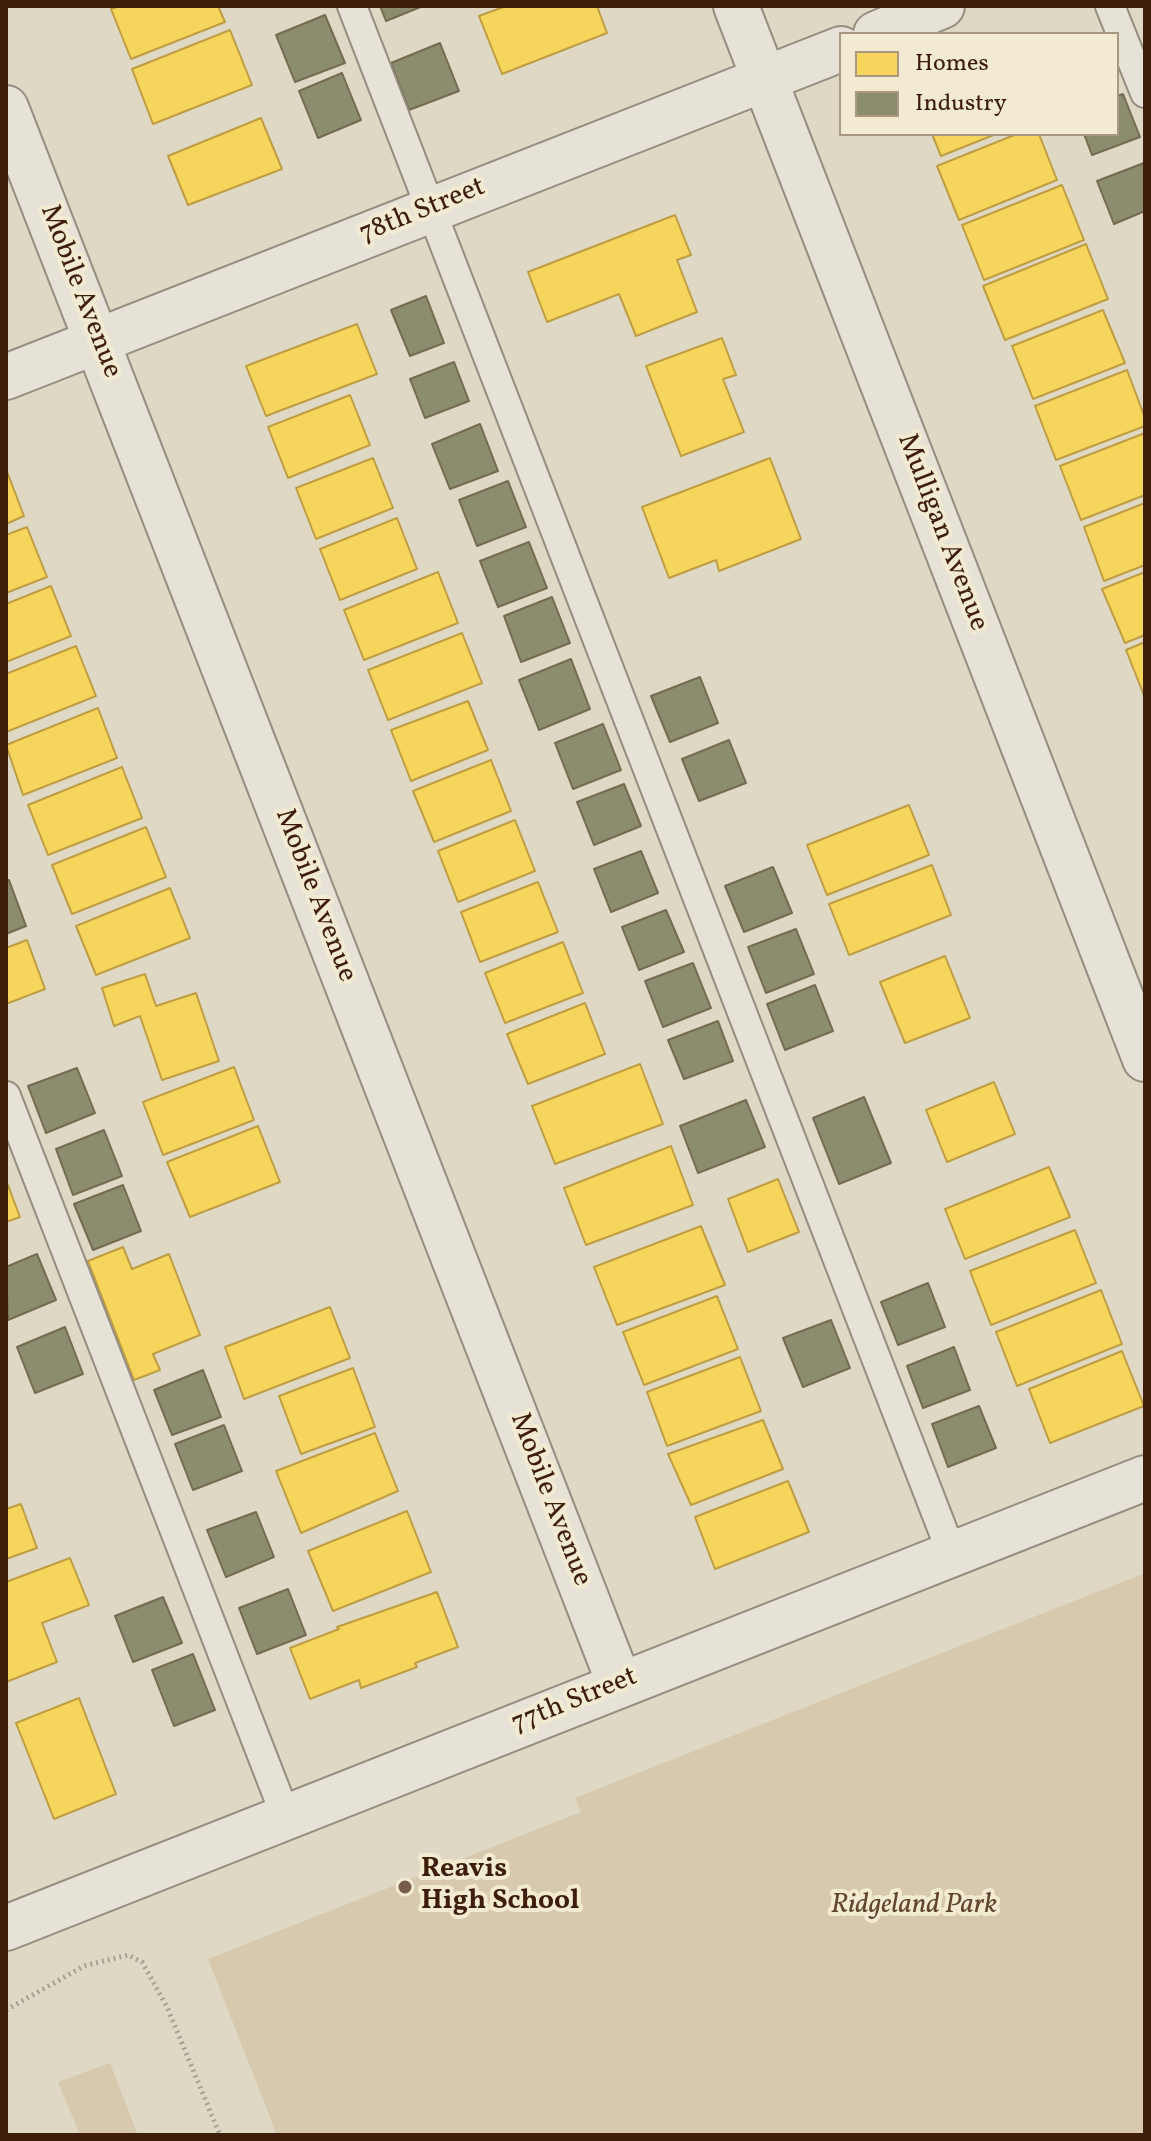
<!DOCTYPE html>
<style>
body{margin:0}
#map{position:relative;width:1151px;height:2141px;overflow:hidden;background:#dfd8c4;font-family:Vollkorn,serif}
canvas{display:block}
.frame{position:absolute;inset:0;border:8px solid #3e1d0a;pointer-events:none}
.legend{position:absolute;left:839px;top:32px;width:280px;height:104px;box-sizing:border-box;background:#f2ead1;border:2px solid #aa9881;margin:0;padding:10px 14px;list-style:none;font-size:24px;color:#3e1d0a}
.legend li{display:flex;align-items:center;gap:16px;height:40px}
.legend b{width:40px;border:2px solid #aa9881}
</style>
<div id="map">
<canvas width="1151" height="2141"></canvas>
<div class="frame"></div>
<ul class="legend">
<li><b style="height:22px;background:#f6d55c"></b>Homes</li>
<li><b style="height:22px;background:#8c8c6e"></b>Industry</li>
</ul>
</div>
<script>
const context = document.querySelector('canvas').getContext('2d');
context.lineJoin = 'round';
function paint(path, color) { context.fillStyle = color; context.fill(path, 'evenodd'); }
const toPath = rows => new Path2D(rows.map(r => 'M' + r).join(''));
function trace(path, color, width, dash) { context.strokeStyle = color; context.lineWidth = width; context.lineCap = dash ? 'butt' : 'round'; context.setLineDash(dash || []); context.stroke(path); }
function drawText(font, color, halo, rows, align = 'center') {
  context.font = font + ' Vollkorn,serif'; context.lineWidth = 8; context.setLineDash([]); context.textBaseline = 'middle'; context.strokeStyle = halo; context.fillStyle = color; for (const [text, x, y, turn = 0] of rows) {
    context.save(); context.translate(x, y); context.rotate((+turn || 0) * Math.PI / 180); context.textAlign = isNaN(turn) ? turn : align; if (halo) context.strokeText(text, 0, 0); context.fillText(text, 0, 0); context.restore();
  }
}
paint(toPath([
 [1145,1573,1145,2135,277,2135,208,1959,581,1812,575,1798],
 [110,2063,138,2135,80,2135,58,2082]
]), '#d6c9ad');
const homes = toPath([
 [119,6,218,6,225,22,131,59,111,9,119,6],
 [506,6,597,6,607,33,502,74,479,16,506,6],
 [230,30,252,85,153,124,132,69,230,30],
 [261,118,282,169,188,205,168,156,261,118],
 [932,134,996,134,941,156,932,134],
 [1017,134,1039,134,1057,180,959,220,937,166,1017,134],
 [1062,185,1084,240,984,280,962,225,1062,185],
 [675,215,691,255,677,260,697,312,636,336,619,294,547,322,528,272,675,215],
 [1086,244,1108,299,1005,340,983,286,1086,244],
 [1103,310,1125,363,1033,399,1012,346,1103,310],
 [357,324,377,374,266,416,246,366,357,324],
 [722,338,736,375,723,379,744,432,681,456,646,366,722,338],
 [1127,370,1145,418,1145,426,1056,460,1035,406,1127,370],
 [350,395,370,445,288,478,268,427,350,395],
 [1145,433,1145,495,1081,520,1060,466,1145,433],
 [373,458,393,508,316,539,296,488,373,458],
 [770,458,801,539,719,571,716,560,669,578,642,507,770,458],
 [6,469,24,516,6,524,6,469],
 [1145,503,1145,565,1104,581,1084,527,1145,503],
 [397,518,417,569,340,600,320,549,397,518],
 [27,527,47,577,6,593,6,535,27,527],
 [438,572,458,623,364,660,344,610,438,572],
 [1145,572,1145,635,1125,643,1102,589,1145,572],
 [51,586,71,636,6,662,6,604,51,586],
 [462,633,482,683,388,720,368,670,462,633],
 [1145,642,1145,698,1126,650,1145,642],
 [76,646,96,696,6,732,6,674,76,646],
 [468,701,488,750,411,781,391,730,468,701],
 [98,708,117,758,23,795,6,745,98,708],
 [491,760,511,811,434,842,413,791,491,760],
 [122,767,142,818,48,855,28,805,122,767],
 [909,805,929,855,827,895,807,845,909,805],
 [515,820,535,871,458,902,438,851,515,820],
 [146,827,166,877,72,914,52,865,146,827],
 [932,865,951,915,849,955,829,904,932,865],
 [538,882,558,932,480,962,461,912,538,882],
 [170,888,190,938,96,975,76,926,170,888],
 [27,940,45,989,6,1004,6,948,27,940],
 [563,942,583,993,505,1023,485,973,563,942],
 [945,956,970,1018,905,1043,880,982,945,956],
 [145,974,156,1006,196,993,219,1061,162,1080,140,1016,114,1026,102,988,145,974],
 [585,1003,605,1054,528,1084,507,1034,585,1003],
 [640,1064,663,1124,555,1164,532,1106,640,1064],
 [234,1067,254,1120,163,1155,143,1102,234,1067],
 [994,1082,1015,1134,947,1162,926,1110,994,1082],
 [258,1126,280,1182,190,1217,167,1162,258,1126],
 [671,1146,693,1205,586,1245,564,1188,671,1146],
 [1049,1167,1070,1217,965,1259,945,1209,1049,1167],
 [778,1179,799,1232,748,1252,728,1199,778,1179],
 [6,1180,20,1217,6,1222,6,1180],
 [701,1226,725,1285,617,1325,594,1267,701,1226],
 [1075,1230,1096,1283,991,1325,970,1271,1075,1230],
 [123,1247,132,1269,169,1254,200,1335,153,1354,160,1370,134,1380,88,1261,123,1247],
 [1101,1290,1122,1344,1017,1386,996,1332,1101,1290],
 [717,1296,738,1349,644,1385,623,1332,717,1296],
 [330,1307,350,1358,244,1399,225,1347,330,1307],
 [1122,1351,1144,1406,1050,1443,1029,1389,1122,1351],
 [740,1357,761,1411,667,1446,647,1392,740,1357],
 [353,1368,375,1427,301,1454,279,1396,353,1368],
 [763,1420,783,1469,691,1505,668,1454,763,1420],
 [375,1433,398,1491,301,1533,276,1471,375,1433],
 [788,1481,809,1532,715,1569,695,1517,788,1481],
 [21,1504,37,1548,6,1559,6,1509,21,1504],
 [407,1511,431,1572,333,1611,308,1551,407,1511],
 [70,1558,89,1605,42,1623,57,1662,6,1682,6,1582,70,1558],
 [437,1592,458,1647,415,1663,417,1667,361,1688,359,1680,310,1699,290,1648,339,1629,337,1627,437,1592],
 [79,1698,116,1794,54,1819,16,1723,79,1698]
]);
paint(homes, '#f6d55c');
trace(homes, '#bf9e43', 2);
const industry = toPath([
 [380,6,423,6,386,21,380,6],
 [325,15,345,63,295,82,276,35,325,15],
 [440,43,459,91,409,110,391,63,440,43],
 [342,73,361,120,318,138,299,91,342,73],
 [1123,94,1140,137,1092,155,1084,134,1117,134,1117,96,1123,94],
 [1144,163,1145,211,1114,224,1097,181,1144,163],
 [426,296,444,343,410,356,391,310,426,296],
 [454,362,469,401,425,418,410,379,454,362],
 [480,424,498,471,450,489,432,444,480,424],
 [508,481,526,527,477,546,459,500,508,481],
 [529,542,547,588,498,607,480,561,529,542],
 [552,597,570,643,521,662,504,616,552,597],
 [571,659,590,709,539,730,519,680,571,659],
 [700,677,718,723,670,742,651,696,700,677],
 [603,724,621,770,573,789,555,743,603,724],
 [729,740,746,783,699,801,682,759,729,740],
 [624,784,641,826,594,845,577,802,624,784],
 [641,851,658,893,611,912,594,869,641,851],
 [773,867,792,913,744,932,725,886,773,867],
 [9,880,26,926,6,934,6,881,9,880],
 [666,910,684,952,639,970,622,927,666,910],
 [796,929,814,974,766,993,748,947,796,929],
 [693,963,711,1008,663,1027,645,981,693,963],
 [815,985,833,1031,785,1050,767,1004,815,985],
 [718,1021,733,1061,684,1079,668,1040,718,1021],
 [77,1068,95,1113,46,1133,28,1086,77,1068],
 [864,1097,891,1163,839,1184,813,1118,864,1097],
 [746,1100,765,1147,698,1173,680,1126,746,1100],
 [104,1130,122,1176,73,1195,56,1149,104,1130],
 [123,1185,141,1231,93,1250,74,1204,123,1185],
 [37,1254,56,1300,8,1320,6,1267,37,1254],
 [928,1283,945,1327,898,1345,881,1302,928,1283],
 [831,1320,850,1368,803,1387,783,1338,831,1320],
 [65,1327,83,1374,35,1393,17,1347,65,1327],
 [954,1347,970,1390,923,1408,907,1366,954,1347],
 [203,1370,221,1417,172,1435,154,1390,203,1370],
 [979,1406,996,1448,948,1467,932,1424,979,1406],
 [224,1425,242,1471,193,1490,175,1444,224,1425],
 [256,1512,274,1557,226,1577,207,1530,256,1512],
 [288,1589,306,1635,257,1654,239,1608,288,1589],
 [163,1597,182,1643,133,1662,115,1616,163,1597],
 [193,1654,215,1710,174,1726,152,1670,193,1654]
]);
paint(industry, '#8c8c6e');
trace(industry, '#756b50', 2);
const service = toPath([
 [352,6,952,1554],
 [1110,6,1145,93],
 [6,1096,286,1817]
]);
const minor = toPath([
 [736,6,1145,1059],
 [876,34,942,6],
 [6,108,620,1685],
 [6,377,841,49],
 [6,1928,1145,1478]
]);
trace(service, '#958d7f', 32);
trace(minor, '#958d7f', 48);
trace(toPath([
 [6,2010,84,1966,128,1955,142,1962,167,2007,220,2135]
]), '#a7a096', 5, [2, 4]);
trace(service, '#e6e2d8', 28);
trace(minor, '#e6e2d8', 44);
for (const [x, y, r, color] of [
 [405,1887,8,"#765e4b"]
]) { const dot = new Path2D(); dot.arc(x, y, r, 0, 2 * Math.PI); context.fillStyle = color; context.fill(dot); trace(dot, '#f2ead1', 3); }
drawText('28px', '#3e1d0a', '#f2ead1', [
 ["78th Street",423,212,-22],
 ["Mobile Avenue",79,292,69],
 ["Mulligan Avenue",941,533,69],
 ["Mobile Avenue",314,896,69],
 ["Mobile Avenue",549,1500,69],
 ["77th Street",575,1702,-22]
]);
drawText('bold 28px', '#3e1d0a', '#f2ead1', [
 ["Reavis",421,1871],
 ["High School",421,1903]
], 'left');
drawText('italic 28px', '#62452e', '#f2ead1', [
 ["Ridgeland Park",914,1907]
]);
</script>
